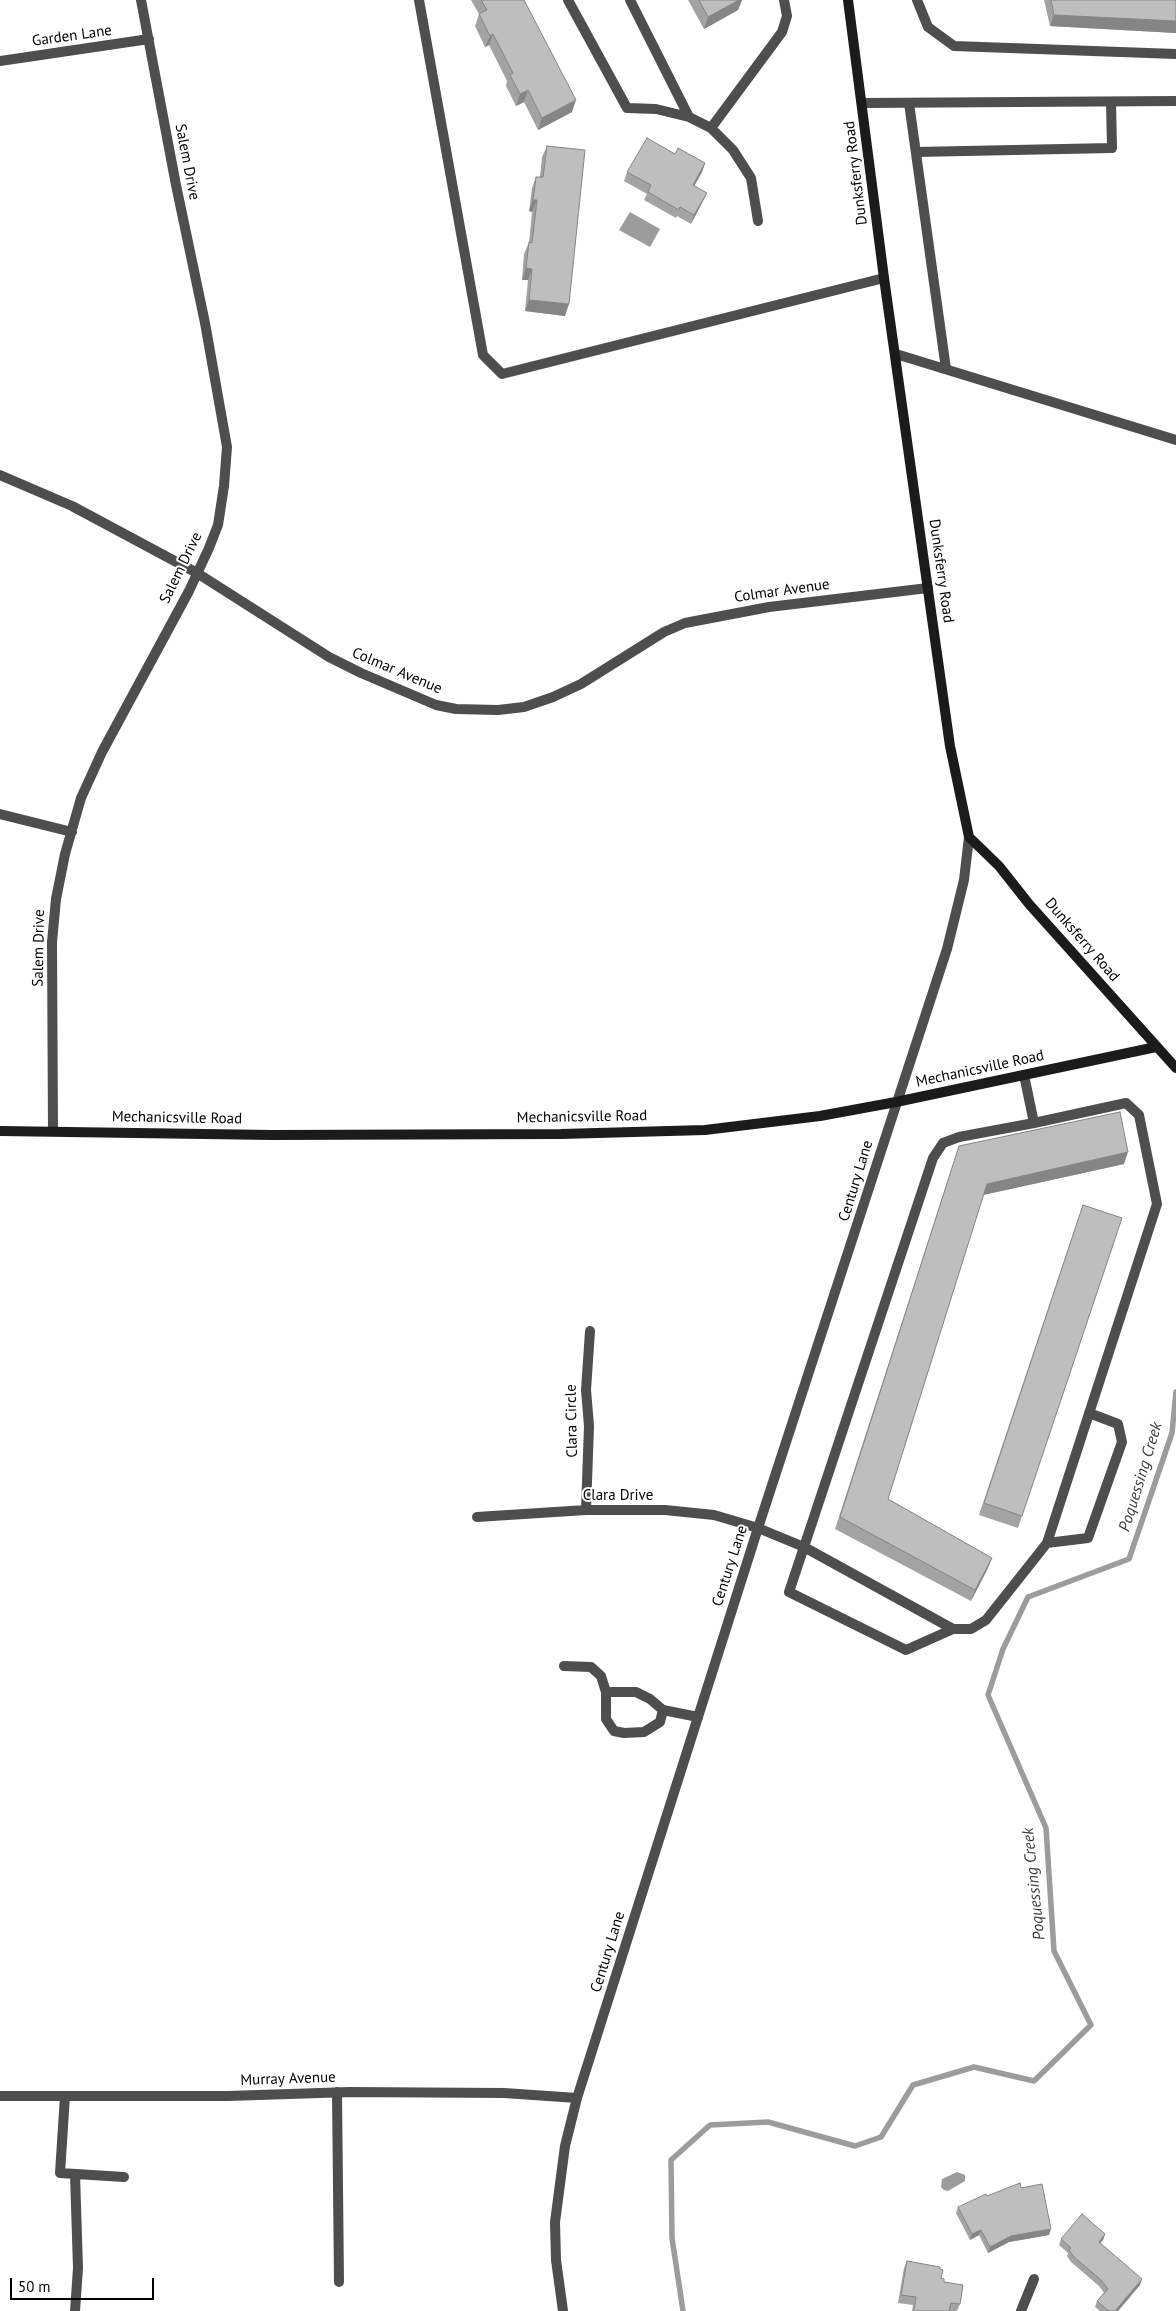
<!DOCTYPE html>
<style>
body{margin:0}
#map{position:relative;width:1176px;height:2311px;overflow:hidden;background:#fff;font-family:"PT Sans",sans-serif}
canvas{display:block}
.scale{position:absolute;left:10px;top:2278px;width:144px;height:22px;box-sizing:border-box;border:2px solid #000;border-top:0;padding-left:6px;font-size:15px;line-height:18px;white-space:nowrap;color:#000;-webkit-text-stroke:4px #fff;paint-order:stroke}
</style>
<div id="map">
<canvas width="1176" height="2311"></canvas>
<div class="scale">50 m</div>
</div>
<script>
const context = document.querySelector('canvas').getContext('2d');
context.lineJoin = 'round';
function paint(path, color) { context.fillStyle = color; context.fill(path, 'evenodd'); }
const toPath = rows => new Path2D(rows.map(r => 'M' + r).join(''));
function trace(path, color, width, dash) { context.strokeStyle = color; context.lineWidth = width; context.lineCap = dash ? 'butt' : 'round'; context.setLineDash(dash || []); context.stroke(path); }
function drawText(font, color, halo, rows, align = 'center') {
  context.font = font + ' "PT Sans",sans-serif'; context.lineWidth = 4; context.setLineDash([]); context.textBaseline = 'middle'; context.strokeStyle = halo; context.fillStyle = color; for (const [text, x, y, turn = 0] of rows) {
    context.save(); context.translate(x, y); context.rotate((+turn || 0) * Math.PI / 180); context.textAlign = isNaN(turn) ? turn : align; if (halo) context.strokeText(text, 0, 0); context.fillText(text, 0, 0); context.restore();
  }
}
paint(toPath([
 [630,212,660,229,650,247,619,230],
 [957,2172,965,2175,965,2181,948,2191,944,2190,941,2187,942,2179]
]), '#9c9c9c');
trace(toPath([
 [683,2311,672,2238,671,2160,710,2125,768,2122,855,2146,881,2137,913,2085,974,2067,1034,2081,1091,2025,1054,1951,1046,1828,988,1695,1003,1649,1028,1597,1129,1559,1172,1433,1176,1392]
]), '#9c9c9c', 5.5);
trace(toPath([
 [568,0,627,108,656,109,689,117,711,128,733,150,751,178,758,221],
 [630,0,689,117],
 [917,0,928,27,954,46,1176,54],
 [909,103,946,369],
 [711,128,782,32,787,16,784,0],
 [916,152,1112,148,1111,102],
 [758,1528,804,1547,933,1158,943,1143,959,1137,1034,1123,1024,1075],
 [1047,1543,1088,1538,1122,1442,1118,1424,1089,1413],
 [953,1629,906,1650,789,1592,804,1547,953,1629,971,1629,986,1620,1047,1543,1157,1204,1139,1115,1126,1103,1034,1123],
 [564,1666,591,1667,601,1676,606,1692,636,1692,650,1699,663,1710,698,1717],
 [606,1692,606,1719,614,1731,624,1733,644,1732,660,1722,663,1710],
 [337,2092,339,2282],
 [65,2096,60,2173,124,2177],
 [75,2311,78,2268,75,2174]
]), '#4e4e4e', 10);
trace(toPath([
 [419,0,483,355,502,374,884,278],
 [0,61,149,39],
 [863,103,1176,101],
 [896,354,1176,440],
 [0,475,72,506,197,573,329,657,361,673,436,705,456,709,498,710,524,707,553,697,581,684,664,632,685,623,769,607,928,588],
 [0,814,72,832],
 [53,1131,52,942,56,899,65,854,81,798,102,752,189,591,209,548,218,525,224,486,227,447,205,323,176,185,141,0],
 [586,1510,589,1426,586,1390,590,1331],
 [477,1517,586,1510,665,1510,714,1515,758,1528],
 [0,2096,228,2096,350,2092,504,2093,577,2098],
 [563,2311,556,2260,555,2222,565,2146,577,2098,758,1528,947,949,964,880,969,837],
 [1021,2311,1034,2279]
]), '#4e4e4e', 10);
trace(toPath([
 [848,0,884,278,950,746,969,837,999,866,1029,904,1176,1068],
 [0,1131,272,1135,561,1134,705,1130,820,1116,896,1102,1156,1047]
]), '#1b1b1b', 10);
paint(toPath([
 [471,0,524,0,572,112,538,130,524,102,516,106,506,86,507,81,489,45,485,47,475,26,479,14],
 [688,0,742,0,738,10,704,29],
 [1044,0,1176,0,1176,33,1050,26],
 [547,146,565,316,525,311,528,280,522,280,524,254,529,242,529,243,532,212,529,211,532,188,536,177,540,177,542,157],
 [675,154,705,163,702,172,694,185,703,201,691,224,677,216,676,218,644,200,647,194,624,181,627,172],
 [959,1146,1124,1164,983,1195,888,1499,992,1558,987,1570,971,1601,835,1529],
 [1079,1216,1022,1516,1018,1528,979,1515],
 [1021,2188,1049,2235,1009,2242,988,2253,979,2235,970,2240,956,2213,958,2207,987,2196],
 [1105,2234,1103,2240,1100,2243,1140,2285,1118,2311,1100,2311,1095,2307,1097,2301,1104,2293,1099,2286,1071,2262,1067,2256,1068,2253,1059,2245,1061,2239],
 [907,2261,940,2269,941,2278,960,2304,957,2311,912,2311,913,2305,898,2303,904,2268]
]), '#a3a3a3');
paint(toPath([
 [739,0,742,0,738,10,704,29,708,17],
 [1054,15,1176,21,1176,33,1050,26],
 [493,34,489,45,485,47,490,36],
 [528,90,524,102,516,106,520,94],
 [576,100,572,112,538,130,542,118],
 [705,163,702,172,690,194,693,185],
 [707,193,703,201,691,224,694,215],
 [533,200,537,200,532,212,529,211],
 [526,268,532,269,528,280,522,280],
 [529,300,569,304,565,316,525,311],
 [1128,1152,1124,1164,983,1195,987,1184],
 [992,1558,987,1570,971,1601,975,1590],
 [1051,2229,1049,2235,1009,2242,988,2253,990,2247,1011,2236],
 [981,2230,979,2235,970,2240,972,2234],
 [1105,2234,1103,2240,1096,2248,1099,2242],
 [1142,2279,1140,2285,1118,2311,1115,2311]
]), '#858585');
const building = toPath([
 [481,0,524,0,576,100,542,118,528,90,520,94,510,75,513,73,493,34,490,36,479,14,487,10,481,0],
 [699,0,739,0,708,17,699,0],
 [1051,0,1176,0,1176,21,1054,15,1051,0],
 [647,138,675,154,678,148,705,163,693,185,707,193,694,215,680,207,679,210,648,192,651,185,627,172,647,138],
 [547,146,585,150,569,304,529,300,532,269,526,268,529,242,532,243,537,200,533,200,536,177,543,177,547,146],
 [1120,1112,1128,1152,987,1184,888,1499,992,1558,975,1590,840,1517,959,1146,1120,1112],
 [1083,1205,1122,1218,1022,1516,984,1503,1083,1205],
 [1020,2183,1021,2188,1042,2184,1051,2229,1011,2236,990,2247,981,2230,972,2234,958,2207,986,2194,987,2196,1020,2183],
 [1082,2214,1105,2234,1099,2242,1142,2279,1115,2311,1109,2311,1097,2301,1108,2289,1101,2280,1073,2256,1069,2250,1071,2248,1061,2239,1082,2214],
 [907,2261,940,2267,940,2269,943,2270,941,2278,944,2279,944,2282,963,2285,960,2304,951,2303,949,2311,914,2311,916,2297,901,2295,907,2261]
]);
paint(building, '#bebebe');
trace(building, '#858585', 1);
drawText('15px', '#000', '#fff', [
 ["Garden Lane",72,36,-8],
 ["Salem Drive",187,162,79],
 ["Dunksferry Road",856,173,-97],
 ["Salem Drive",181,568,-64],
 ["Dunksferry Road",941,571,82],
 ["Colmar Avenue",782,591,-8],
 ["Colmar Avenue",397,671,23],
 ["Dunksferry Road",1082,940,49],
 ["Salem Drive",39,948,-89],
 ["Mechanicsville Road",980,1069,-12],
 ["Mechanicsville Road",582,1117,-1],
 ["Mechanicsville Road",177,1118,1],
 ["Century Lane",856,1181,-73],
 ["Clara Circle",572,1421,-91],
 ["Clara Drive",618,1496],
 ["Century Lane",730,1566,-72],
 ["Century Lane",608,1952,-73],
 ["Murray Avenue",288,2079,-2]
]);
drawText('italic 16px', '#3d3d3d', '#fff', [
 ["Poquessing Creek",1141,1477,-73],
 ["Poquessing Creek",1034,1884,-96]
]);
</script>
